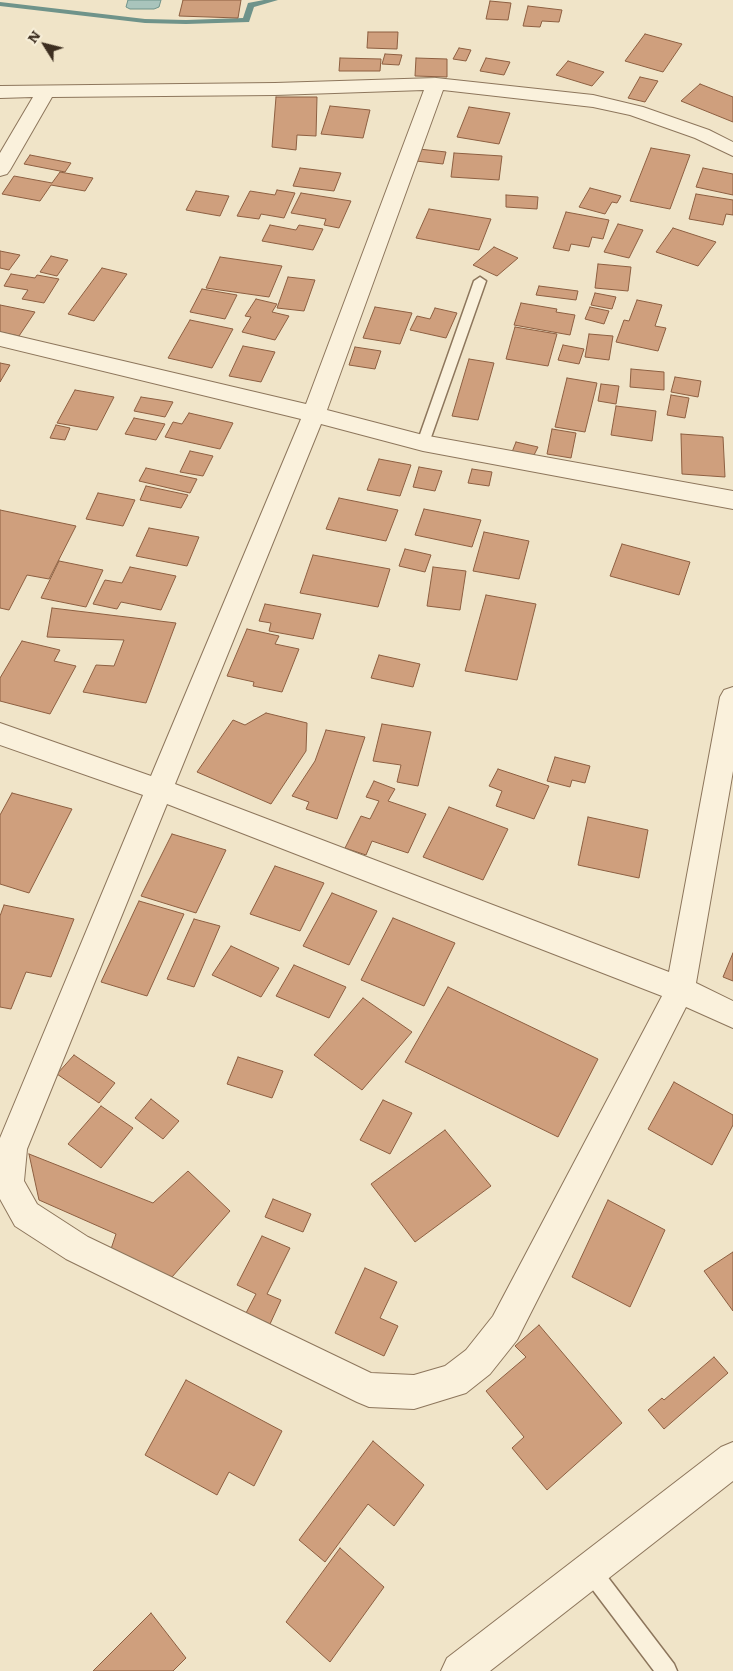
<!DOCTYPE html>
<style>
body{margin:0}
#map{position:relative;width:733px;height:1671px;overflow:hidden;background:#f0e4c8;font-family:Literata,serif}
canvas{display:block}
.north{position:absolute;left:20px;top:20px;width:50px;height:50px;-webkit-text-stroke:4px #f7eed8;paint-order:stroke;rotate:306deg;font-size:14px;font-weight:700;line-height:20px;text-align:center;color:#3d2e20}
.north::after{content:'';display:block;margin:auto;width:18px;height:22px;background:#3d2e20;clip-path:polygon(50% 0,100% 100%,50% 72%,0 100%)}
</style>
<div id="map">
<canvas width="733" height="1671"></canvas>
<div class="north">N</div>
</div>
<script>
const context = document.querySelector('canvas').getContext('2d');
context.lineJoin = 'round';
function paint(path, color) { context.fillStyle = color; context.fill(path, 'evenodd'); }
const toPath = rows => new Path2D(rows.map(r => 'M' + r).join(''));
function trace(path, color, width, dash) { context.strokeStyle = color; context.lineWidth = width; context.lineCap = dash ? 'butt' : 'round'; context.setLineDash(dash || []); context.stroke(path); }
const water = toPath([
 [128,0,161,0,159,7,154,9,130,9,126,7,128,0]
]);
paint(water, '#a9c4bc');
trace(water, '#6f938a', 1);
paint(toPath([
 [264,0,278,0,254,7,249,22,186,24,145,23,0,6,0,2,145,19,186,20,243,18,248,3,264,0]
]), '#6f938a');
const building = toPath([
 [183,0,241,0,238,18,179,16,183,0],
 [490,1,511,3,508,20,486,19,490,1],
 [528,6,562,10,559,22,542,21,540,27,523,26,528,6],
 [368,32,398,32,397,49,367,48,368,32],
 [645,34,682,44,663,72,625,61,645,34],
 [459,48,471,50,466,61,453,59,459,48],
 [385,54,402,55,399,65,382,64,385,54],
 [340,58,381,59,380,71,339,71,340,58],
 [416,58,447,59,447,77,415,76,416,58],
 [486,58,510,62,504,75,480,71,486,58],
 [568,61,604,72,592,86,556,75,568,61],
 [640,77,658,81,645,102,628,98,640,77],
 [700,84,733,97,733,122,681,101,700,84],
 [276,97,317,97,316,136,297,135,296,150,272,147,276,97],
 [330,106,370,110,363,138,321,134,330,106],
 [469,107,510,113,499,144,457,137,469,107],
 [651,148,690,155,670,209,630,201,651,148],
 [419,149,446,152,443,164,416,161,419,149],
 [454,153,502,156,499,180,451,177,454,153],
 [30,155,71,163,65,172,24,164,30,155],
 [300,168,341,173,334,191,293,186,300,168],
 [703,168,733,174,733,195,696,187,703,168],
 [60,172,93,178,85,191,51,185,40,201,2,194,14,176,52,183,60,172],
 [590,188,621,196,617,203,612,202,605,214,579,207,590,188],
 [277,190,295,193,284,218,261,214,259,219,237,216,250,191,275,195,277,190],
 [196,191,229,196,220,216,186,210,196,191],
 [301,193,351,201,339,228,324,225,326,219,291,213,301,193],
 [696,194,733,200,733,215,726,214,723,225,689,219,696,194],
 [506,195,538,197,537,209,506,207,506,195],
 [429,209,491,219,479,250,416,238,429,209],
 [566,212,609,220,603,239,592,237,589,247,571,244,569,251,553,248,566,212],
 [618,224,643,230,629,258,604,252,618,224],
 [270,225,296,230,299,225,323,229,313,250,262,241,270,225],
 [673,228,716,242,698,266,656,252,673,228],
 [494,247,518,258,497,276,473,265,494,247],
 [0,251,20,255,9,270,0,268,0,251],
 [51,256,68,260,57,276,40,272,51,256],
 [220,257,282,266,269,297,206,288,220,257],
 [598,264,631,267,628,291,595,288,598,264],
 [102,268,127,274,94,321,68,314,102,268],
 [11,274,35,278,37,275,59,279,44,303,22,299,28,290,4,286,11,274],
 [288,277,315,280,304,311,277,308,288,277],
 [539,286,578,291,576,300,536,295,539,286],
 [202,289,237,295,225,319,190,312,202,289],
 [595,293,616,297,612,309,591,305,595,293],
 [256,299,277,304,272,312,289,316,275,340,242,332,251,317,245,316,256,299],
 [637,300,662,305,655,326,666,328,658,351,616,342,624,320,629,321,637,300],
 [521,303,557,309,556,312,575,315,570,335,514,325,521,303],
 [0,305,35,312,19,336,0,332,0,305],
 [375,307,412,313,400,344,363,338,375,307],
 [590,307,609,311,604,324,585,319,590,307],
 [435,308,457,313,446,338,410,330,417,316,430,319,435,308],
 [190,320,233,329,212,368,168,358,190,320],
 [515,327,557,334,548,366,506,359,515,327],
 [589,334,613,336,609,360,585,357,589,334],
 [563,345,584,349,579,364,558,360,563,345],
 [243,346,275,352,261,382,229,376,243,346],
 [355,347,381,351,375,369,349,365,355,347],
 [469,359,494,363,478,420,452,416,469,359],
 [0,363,10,365,0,382,0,363],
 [631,369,664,372,664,390,630,387,631,369],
 [675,377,701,381,698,397,671,392,675,377],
 [567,378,597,383,585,432,555,427,567,378],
 [601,384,619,386,616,404,598,401,601,384],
 [75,390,114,397,97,430,57,423,75,390],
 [671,395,689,398,685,418,667,415,671,395],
 [141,397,173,402,165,417,134,411,141,397],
 [616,406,656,411,652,441,611,435,616,406],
 [189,413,233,423,220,449,165,437,173,422,182,424,189,413],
 [134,418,165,424,156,440,125,434,134,418],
 [56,425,70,428,65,440,50,438,56,425],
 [552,429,576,433,571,458,547,454,552,429],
 [681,434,723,437,725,477,682,474,681,434],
 [516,442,538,447,533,457,512,452,516,442],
 [190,451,213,456,203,476,180,472,190,451],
 [379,459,411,465,400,496,367,490,379,459],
 [419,467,442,471,435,491,413,487,419,467],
 [146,468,197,479,190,493,139,481,146,468],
 [472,469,492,472,489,486,468,483,472,469],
 [146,486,188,495,181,508,140,500,146,486],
 [98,493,135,500,123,526,86,519,98,493],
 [339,498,398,510,386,541,326,529,339,498],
 [424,509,481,520,472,547,415,535,424,509],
 [0,510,76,526,49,579,27,575,9,610,0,608,0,510],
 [149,528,199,537,187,566,136,556,149,528],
 [484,532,529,541,519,579,473,571,484,532],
 [622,544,690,562,679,595,610,576,622,544],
 [405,549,431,555,425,572,399,566,405,549],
 [313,555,390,569,378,607,300,593,313,555],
 [59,561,103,570,86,607,41,598,59,561],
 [130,567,176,576,161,610,121,602,117,609,93,604,105,580,122,583,130,567],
 [433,567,466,571,460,610,427,606,433,567],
 [486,595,536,604,517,680,465,671,486,595],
 [265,604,321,614,313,639,269,631,271,623,259,621,265,604],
 [52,608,176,623,146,703,83,692,96,665,114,666,124,640,47,637,52,608],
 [247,629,279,636,275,644,299,649,282,692,253,686,254,682,227,676,247,629],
 [22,641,60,650,54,661,76,666,50,714,0,701,0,678,22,641],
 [379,655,420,664,413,687,371,678,379,655],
 [266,713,307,723,306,751,271,804,197,772,233,720,245,725,266,713],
 [382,724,431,732,418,786,397,782,401,765,373,761,382,724],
 [326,730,365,737,337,819,306,809,309,802,292,796,315,761,326,730],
 [555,757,590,766,585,783,572,780,570,787,547,781,555,757],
 [498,769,549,786,534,819,496,806,502,791,489,786,498,769],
 [374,781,395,789,388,801,426,814,408,853,372,841,366,855,345,848,361,816,370,819,379,801,366,797,374,781],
 [12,793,72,809,29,893,0,884,0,815,12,793],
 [449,807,508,829,483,880,423,857,449,807],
 [588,817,648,830,639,878,578,865,588,817],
 [172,834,226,850,196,913,141,896,172,834],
 [275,866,324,883,300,931,250,914,275,866],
 [332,893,377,911,349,965,303,946,332,893],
 [139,901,184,914,147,996,101,982,139,901],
 [4,905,74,919,51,977,26,972,11,1009,0,1007,0,916,4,905],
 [393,918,455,943,424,1006,361,980,393,918],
 [194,919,220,926,194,987,167,979,194,919],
 [231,946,279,968,261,997,212,975,231,946],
 [733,953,733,981,723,977,733,953],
 [294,965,346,987,329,1018,276,996,294,965],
 [448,987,598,1059,558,1137,405,1062,448,987],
 [363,998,412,1032,362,1090,314,1055,363,998],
 [74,1055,115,1083,99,1103,57,1074,74,1055],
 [238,1057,283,1071,272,1098,227,1084,238,1057],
 [674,1082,733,1115,733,1125,712,1165,648,1129,674,1082],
 [151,1099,179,1121,163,1139,135,1118,151,1099],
 [383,1100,412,1113,390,1154,360,1140,383,1100],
 [101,1106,133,1128,101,1168,68,1144,101,1106],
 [445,1130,491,1186,415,1242,371,1184,445,1130],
 [29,1154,153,1203,188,1171,230,1211,172,1277,110,1252,116,1234,39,1200,29,1154],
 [273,1199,311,1214,303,1232,265,1217,273,1199],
 [608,1200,665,1230,630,1307,572,1277,608,1200],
 [262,1236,290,1248,267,1294,281,1300,270,1324,246,1313,256,1294,237,1285,262,1236],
 [733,1252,733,1311,704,1271,733,1252],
 [365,1268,397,1282,380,1318,398,1326,384,1356,335,1333,365,1268],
 [539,1325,622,1423,547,1490,512,1448,524,1437,486,1391,526,1357,515,1346,539,1325],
 [714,1357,728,1373,664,1429,648,1410,662,1398,664,1400,714,1357],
 [186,1380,282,1431,254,1486,229,1472,217,1495,145,1455,186,1380],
 [373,1441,424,1485,394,1526,368,1504,325,1562,299,1540,373,1441],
 [340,1548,384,1587,330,1662,286,1622,340,1548],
 [151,1613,186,1658,173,1671,93,1671,151,1613]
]);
paint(building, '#cf9f7d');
trace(building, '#8d5f41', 1);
const service = toPath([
 [480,277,486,281,429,443,423,447,419,446,417,443,474,281,480,277],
 [590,1560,597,1563,674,1664,677,1671,654,1671,583,1577,580,1570,583,1563,590,1560]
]);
const minor = toPath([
 [436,78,593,95,643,107,709,130,733,142,733,156,695,138,630,115,593,107,443,90,327,410,423,435,733,491,733,509,423,451,321,424,175,784,669,972,720,697,724,690,733,687,733,771,696,983,733,1001,733,1028,686,1007,517,1340,490,1374,466,1393,414,1409,369,1407,357,1402,66,1259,15,1226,0,1199,0,1138,143,795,0,745,0,723,151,776,301,419,0,346,0,332,306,404,424,90,275,95,52,97,10,170,7,174,0,176,0,153,33,97,0,98,0,86,275,83,436,78],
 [167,804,662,996,493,1316,466,1350,445,1366,414,1375,371,1373,88,1237,37,1204,24,1181,27,1149,167,804],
 [733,1442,733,1481,490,1671,441,1671,447,1658,721,1447,733,1442]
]);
trace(service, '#8d765c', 3);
trace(minor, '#8d765c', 2);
paint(service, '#faf1dc');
paint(minor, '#faf1dc');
</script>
